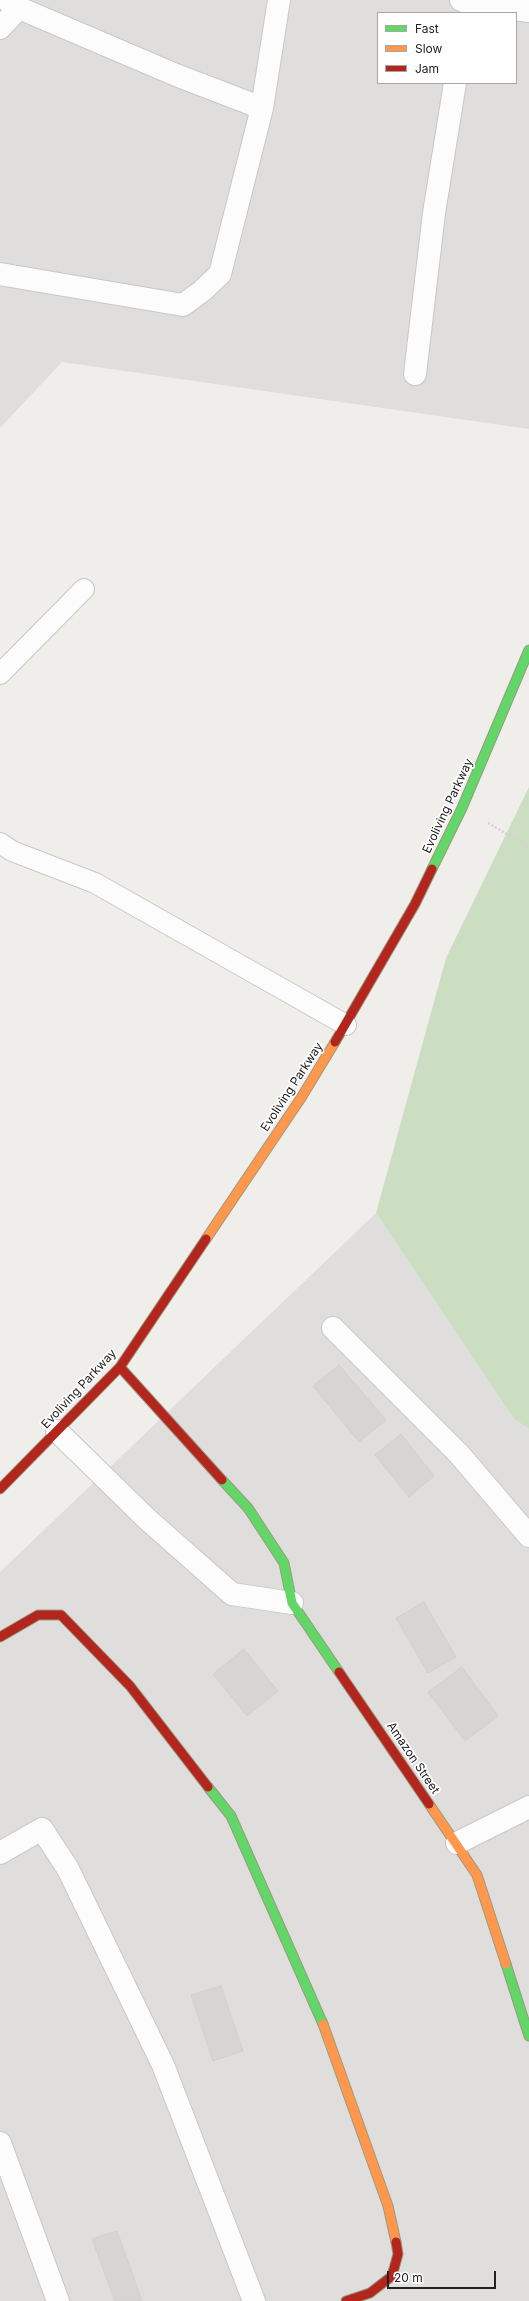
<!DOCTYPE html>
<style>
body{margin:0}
#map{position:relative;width:529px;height:2301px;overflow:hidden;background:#f0eeeb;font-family:Inter,sans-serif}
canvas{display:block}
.legend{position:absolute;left:377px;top:12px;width:140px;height:72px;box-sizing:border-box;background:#fff;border:1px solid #a7a7a7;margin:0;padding:5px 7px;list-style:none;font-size:12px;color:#222}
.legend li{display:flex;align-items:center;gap:8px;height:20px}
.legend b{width:20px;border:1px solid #a7a7a7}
.scale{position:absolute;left:387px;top:2271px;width:109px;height:18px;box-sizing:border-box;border:2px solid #222;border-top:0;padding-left:5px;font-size:12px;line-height:14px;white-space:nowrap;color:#222;-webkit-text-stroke:3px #fff;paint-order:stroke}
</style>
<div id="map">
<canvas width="529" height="2301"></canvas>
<ul class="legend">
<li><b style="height:5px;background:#63d668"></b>Fast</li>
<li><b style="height:5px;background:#ff974d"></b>Slow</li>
<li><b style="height:5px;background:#b3261e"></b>Jam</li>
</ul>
<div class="scale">20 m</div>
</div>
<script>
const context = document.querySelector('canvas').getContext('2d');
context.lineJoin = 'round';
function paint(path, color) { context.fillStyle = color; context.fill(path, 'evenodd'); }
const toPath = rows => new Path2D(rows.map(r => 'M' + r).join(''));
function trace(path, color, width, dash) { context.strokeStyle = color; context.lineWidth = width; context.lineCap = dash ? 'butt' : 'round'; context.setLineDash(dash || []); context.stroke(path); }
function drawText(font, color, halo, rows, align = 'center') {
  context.font = font + ' Inter,sans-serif'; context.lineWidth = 3.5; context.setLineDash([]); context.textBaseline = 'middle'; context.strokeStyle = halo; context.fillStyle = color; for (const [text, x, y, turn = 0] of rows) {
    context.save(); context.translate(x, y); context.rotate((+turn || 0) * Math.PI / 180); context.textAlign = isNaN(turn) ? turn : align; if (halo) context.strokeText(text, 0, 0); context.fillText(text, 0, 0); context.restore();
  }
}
paint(toPath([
 [0,0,529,0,529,429,62,362,0,428],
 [378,13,516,13,516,83,378,83],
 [376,1213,514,1419,529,1429,529,2301,0,2301,0,1572]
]), '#dfdedc');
paint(toPath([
 [529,787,529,1429,514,1419,376,1213,446,958]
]), '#cbdec1');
const building = toPath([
 [339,1365,386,1420,359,1442,313,1386,339,1365],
 [401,1434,434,1476,409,1497,375,1455,401,1434],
 [424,1602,456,1657,428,1673,396,1618,424,1602],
 [244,1649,278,1691,247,1716,213,1674,244,1649],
 [462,1667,498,1716,465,1741,428,1692,462,1667],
 [221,1986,243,2051,213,2061,191,1995,221,1986],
 [117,2231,142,2301,115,2301,92,2239,117,2231]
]);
paint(building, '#d7d4d2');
trace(building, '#d3d0cc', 1);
const lane = toPath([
 [0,674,84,589],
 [0,843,12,851,95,883,346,1025]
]);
const street = toPath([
 [7,0,19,8,176,75,262,108],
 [461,0,470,4,529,11],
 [0,28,19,8],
 [0,274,183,305,202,291,220,274,262,108,279,0],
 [415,374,434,213,455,83],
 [333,1328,459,1454,529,1536],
 [57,1431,147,1519,232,1594,292,1603],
 [457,1843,529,1807],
 [0,1853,42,1829,68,1869,163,2065,254,2301],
 [0,2143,58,2301]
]);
const fast = toPath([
 [432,869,462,808,529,650],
 [222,1480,248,1508,284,1563,292,1603,339,1672],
 [208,1787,231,1816,323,2024],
 [506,1964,529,2036]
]);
const slow = toPath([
 [206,1239,301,1098,335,1042],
 [429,1804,477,1875,506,1964],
 [323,2024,388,2206,396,2242]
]);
const jam = toPath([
 [335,1042,415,904,432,869],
 [120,1367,222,1480],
 [0,1489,120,1367,206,1239],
 [0,1637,38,1615,61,1615,130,1686,208,1787],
 [339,1672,429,1804],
 [346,2301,370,2293,392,2276,398,2254,396,2242]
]);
trace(lane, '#c9c8c7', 22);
trace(street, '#c9c8c7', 24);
trace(fast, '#999a82', 11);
trace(slow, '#999a82', 11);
trace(jam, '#999a82', 11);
trace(toPath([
 [488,823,529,847]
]), '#dccecd', 2.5, [2, 2]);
trace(lane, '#fdfcfc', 20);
trace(street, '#fdfcfc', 22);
trace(fast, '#63d668', 9);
trace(slow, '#ff974d', 9);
trace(jam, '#b3261e', 9);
drawText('12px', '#222', '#fff', [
 ["Evoliving Parkway",448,806,-65],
 ["Evoliving Parkway",292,1087,-57],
 ["Evoliving Parkway",79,1389,-47],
 ["Amazon Street",413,1758,56]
]);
</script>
